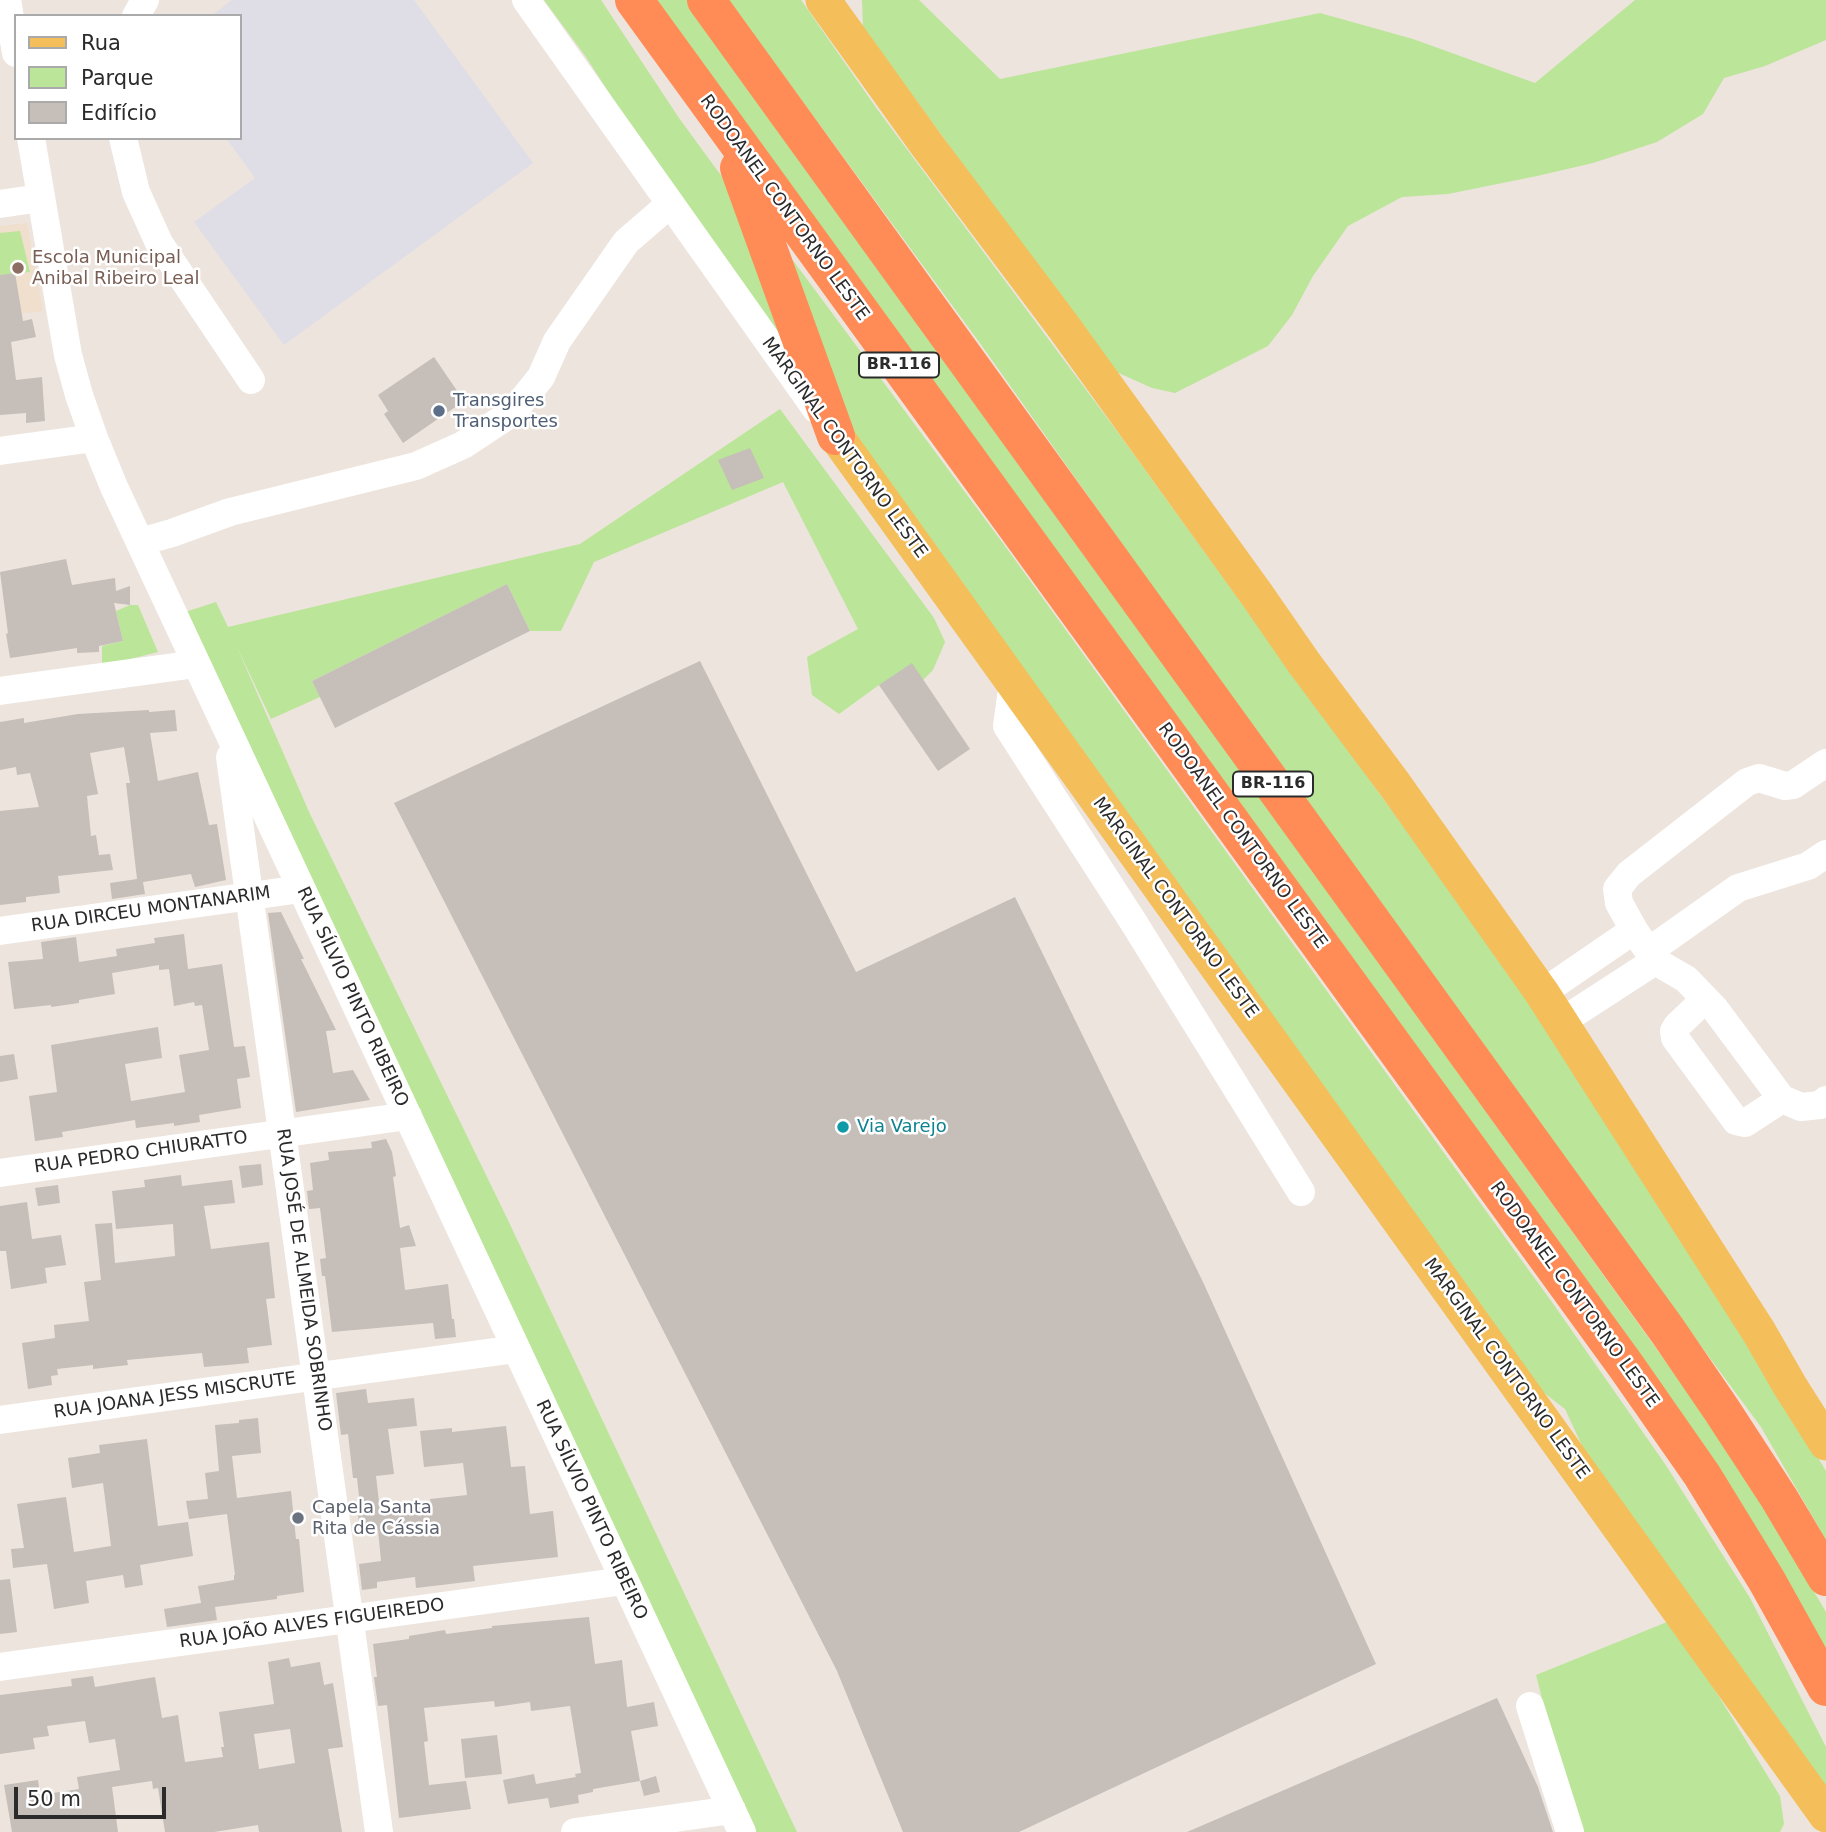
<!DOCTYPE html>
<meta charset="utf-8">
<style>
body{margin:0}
#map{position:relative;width:1826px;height:1832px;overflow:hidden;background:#ede4dd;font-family:"DejaVu Sans",sans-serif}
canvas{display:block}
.legend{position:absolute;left:14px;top:14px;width:228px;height:126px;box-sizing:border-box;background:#fff;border:2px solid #aaa;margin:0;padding:9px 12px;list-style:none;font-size:21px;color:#2b2b2b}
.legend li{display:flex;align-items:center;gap:14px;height:35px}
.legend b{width:35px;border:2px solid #aaa}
.scale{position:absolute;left:14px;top:1787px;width:152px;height:32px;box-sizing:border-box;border:4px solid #2b2b2b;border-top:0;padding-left:9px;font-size:21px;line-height:24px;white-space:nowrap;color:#2b2b2b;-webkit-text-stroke:5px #fff;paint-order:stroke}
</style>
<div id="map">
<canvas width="1826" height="1832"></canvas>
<ul class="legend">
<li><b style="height:9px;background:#f4be5b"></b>Rua</li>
<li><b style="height:19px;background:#bbe598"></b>Parque</li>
<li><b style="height:19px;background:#c5beb9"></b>Edifício</li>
</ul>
<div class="scale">50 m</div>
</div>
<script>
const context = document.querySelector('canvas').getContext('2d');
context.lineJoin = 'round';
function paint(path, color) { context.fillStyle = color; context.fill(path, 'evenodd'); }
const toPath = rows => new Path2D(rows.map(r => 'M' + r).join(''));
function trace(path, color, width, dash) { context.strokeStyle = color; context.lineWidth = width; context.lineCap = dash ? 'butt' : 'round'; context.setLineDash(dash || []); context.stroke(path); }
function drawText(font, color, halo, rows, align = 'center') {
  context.font = font + ' "DejaVu Sans",sans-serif'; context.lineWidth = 5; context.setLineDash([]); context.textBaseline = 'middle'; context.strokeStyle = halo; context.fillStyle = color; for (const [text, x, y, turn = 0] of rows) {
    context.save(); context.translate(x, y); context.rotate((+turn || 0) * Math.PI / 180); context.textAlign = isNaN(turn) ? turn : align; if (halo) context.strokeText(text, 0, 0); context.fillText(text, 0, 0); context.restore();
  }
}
paint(toPath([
 [232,0,414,0,533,163,284,345,194,222,255,178,226,138,240,138,240,16,211,16]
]), '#dfdde5');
paint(toPath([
 [27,223,43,311,0,316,0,226]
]), '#efdfcc');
paint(toPath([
 [544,0,601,0,679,118,736,196,792,358,692,222,586,57],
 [648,0,687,0,1704,1415,1776,1527,1826,1612,1826,1660],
 [728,0,801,0,877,109,1122,438,1542,1018,1708,1276,1826,1471,1826,1540,1761,1427,1667,1300,1185,633,982,346],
 [862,0,919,0,1000,79,1320,13,1413,39,1535,83,1635,0,1826,0,1826,40,1765,66,1724,78,1703,114,1657,142,1593,163,1537,176,1448,194,1402,197,1348,226,1313,276,1292,315,1268,346,1175,393,1152,388,1112,370,863,27],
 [20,231,30,272,0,275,0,233],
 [786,251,1005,546,1554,1305,1665,1464,1750,1598,1826,1747,1826,1805,1590,1463,1565,1409,1526,1379,843,435],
 [780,409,934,618,945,642,933,670,923,680,879,685,839,714,812,695,807,657,858,629,783,482,594,562,561,631,530,631,507,584,312,681,320,697,271,719,236,645,310,814,506,1216,797,1832,750,1832,182,613,216,602,228,627,580,544],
 [130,605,138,605,158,652,102,666,102,646,123,641,116,611],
 [1672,1620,1780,1796,1784,1824,1780,1832,1576,1832,1536,1675]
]), '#bbe598');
paint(toPath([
 [15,273,23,321,32,319,36,337,11,342,16,380,42,377,45,421,26,423,26,413,0,415,0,275],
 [434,357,464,401,403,443,384,414,388,411,378,395],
 [750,448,764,478,732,490,718,460],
 [66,559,72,585,115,578,116,591,130,586,130,605,114,603,123,641,99,646,99,652,77,653,77,648,10,658,6,634,8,633,0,572],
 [507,584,530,631,335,728,312,681],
 [700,661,856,972,1015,897,1203,1282,1376,1664,1019,1832,903,1832,837,1671,394,803],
 [912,663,970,749,938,771,879,685],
 [149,710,149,712,175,710,177,731,150,733,158,781,198,772,209,825,217,824,226,880,195,887,191,874,143,882,145,894,112,899,110,883,137,879,126,783,130,783,124,747,90,753,98,794,87,796,91,836,96,835,99,855,110,854,113,870,58,876,60,893,26,897,26,902,0,905,0,811,39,807,30,773,17,775,16,767,0,770,0,722,24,718,24,723,78,714],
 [281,912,304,959,301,959,336,1030,326,1031,333,1073,353,1070,370,1100,296,1112,268,913],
 [184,934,188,969,222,964,234,1047,245,1046,250,1077,237,1079,241,1108,199,1115,200,1122,174,1126,174,1123,136,1128,135,1120,62,1132,63,1137,35,1141,29,1096,57,1092,51,1045,158,1027,162,1058,125,1064,131,1101,185,1092,179,1055,209,1050,202,1005,195,1006,194,1002,174,1006,169,969,159,970,159,965,112,973,115,994,79,1000,79,1003,51,1007,51,1005,14,1009,8,962,43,959,41,942,76,937,79,962,117,956,116,949,155,943,154,938],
 [14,1054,18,1079,0,1082,0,1056],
 [386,1139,392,1152,396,1176,393,1177,400,1228,409,1225,416,1246,400,1248,405,1290,448,1284,452,1319,454,1319,456,1337,435,1339,433,1323,332,1332,325,1276,322,1276,320,1259,326,1258,320,1208,309,1209,307,1191,313,1190,310,1163,329,1160,328,1152,372,1148,371,1142],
 [261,1164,263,1185,242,1188,239,1166],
 [181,1175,182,1186,232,1180,235,1203,204,1206,211,1249,269,1242,275,1298,266,1299,272,1345,247,1348,249,1363,228,1365,204,1367,202,1353,127,1360,128,1365,93,1369,93,1365,57,1369,58,1375,51,1376,52,1385,28,1389,22,1343,55,1338,54,1325,89,1321,84,1282,101,1280,95,1224,112,1223,115,1263,175,1256,173,1224,116,1229,112,1191,145,1187,144,1180],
 [58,1185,60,1203,38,1206,35,1188],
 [27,1202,32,1239,61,1235,66,1265,45,1268,47,1283,11,1289,6,1251,0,1251,0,1206],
 [366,1389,368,1403,414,1398,417,1426,388,1429,394,1474,376,1476,380,1511,431,1505,430,1499,467,1495,463,1463,424,1467,420,1431,452,1428,452,1432,506,1426,511,1467,525,1466,530,1514,553,1511,558,1557,473,1566,475,1581,416,1588,415,1577,377,1582,377,1588,362,1590,359,1564,381,1561,378,1530,360,1532,358,1514,361,1514,357,1478,353,1478,348,1434,341,1435,336,1393],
 [258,1418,261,1453,232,1456,237,1498,291,1491,296,1539,299,1539,304,1592,277,1596,277,1599,215,1607,217,1620,167,1627,164,1609,201,1603,198,1586,234,1580,234,1575,235,1575,227,1514,189,1519,186,1501,208,1499,205,1473,219,1471,215,1425,239,1423,239,1420],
 [147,1439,158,1526,188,1522,193,1556,140,1565,143,1585,125,1588,123,1575,86,1581,89,1603,54,1609,47,1564,13,1568,11,1549,24,1548,17,1504,66,1497,74,1552,111,1546,103,1483,72,1488,68,1458,100,1453,99,1445],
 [10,1579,17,1632,0,1634,0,1580],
 [589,1617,595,1664,622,1660,627,1707,654,1702,658,1726,631,1731,640,1781,593,1789,593,1792,578,1795,579,1803,550,1808,548,1798,508,1804,503,1780,534,1774,536,1784,576,1777,575,1774,581,1773,570,1706,531,1711,530,1702,495,1707,494,1701,424,1708,428,1741,424,1742,429,1785,466,1781,471,1809,399,1818,387,1705,378,1706,374,1677,377,1677,373,1644,409,1639,409,1636,445,1630,446,1634,492,1628,492,1626],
 [289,1658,291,1667,320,1662,324,1685,333,1683,343,1747,328,1749,342,1832,259,1832,258,1825,214,1832,165,1832,158,1788,153,1789,152,1781,112,1787,118,1832,12,1832,4,1785,38,1780,40,1795,79,1789,77,1777,120,1770,115,1739,89,1743,85,1721,47,1726,49,1736,33,1738,35,1749,0,1754,0,1695,72,1686,71,1679,93,1676,95,1687,155,1677,162,1718,178,1715,185,1762,223,1757,221,1747,224,1747,219,1712,274,1704,268,1662],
 [290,1729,295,1763,259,1769,254,1734],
 [1497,1698,1538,1787,1553,1832,1187,1832],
 [497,1735,502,1774,465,1778,461,1739],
 [656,1776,660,1792,644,1796,640,1781]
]), '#c5beb9');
trace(toPath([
 [7,0,16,53],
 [526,0,816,409],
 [136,16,145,0],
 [31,138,68,355,79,395,94,438,114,487,742,1832],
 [123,138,136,192,159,243,251,380],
 [0,204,41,198],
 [0,451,94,438],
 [140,542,172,533,230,512,416,466,463,445,513,412,541,377,557,341,626,242,670,204],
 [1013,683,1007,726,1134,923,1301,1192],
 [0,691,196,664],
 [230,757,379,1832],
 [1826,763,1793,785,1785,786,1759,778,1747,782,1629,874,1617,889,1619,903,1634,930,1655,961,1686,979,1715,1009,1782,1099,1801,1107,1820,1105,1826,1100],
 [0,931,301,889],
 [1649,951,1738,888,1808,866,1826,854],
 [1542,993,1634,930],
 [1705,999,1677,1026,1674,1031,1675,1038,1736,1121,1745,1123,1782,1099],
 [1561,1022,1655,961],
 [0,1173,408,1116],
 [0,1420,516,1349],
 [0,1667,624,1581],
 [1530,1706,1570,1832],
 [575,1832,732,1810]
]), '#fff', 28);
trace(toPath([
 [823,0,927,145,1063,326,1257,595,1304,663,1395,785,1542,993,1759,1332,1790,1386,1826,1443],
 [836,436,1826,1815]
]), '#f4be5b', 35);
trace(toPath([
 [634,0,1626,1366,1702,1475,1767,1581,1826,1687],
 [706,0,1667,1330,1721,1409,1779,1498,1826,1577],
 [739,168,836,436]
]), '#ff8b56', 38);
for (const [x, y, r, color] of [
 [18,268,7,"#8d6e63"],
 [439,411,7,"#5c6f8a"],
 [843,1127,7,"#0f9aa8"],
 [298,1518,7,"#6b7280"]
]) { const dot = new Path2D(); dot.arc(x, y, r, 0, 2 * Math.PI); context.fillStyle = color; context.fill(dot); trace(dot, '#fff', 2.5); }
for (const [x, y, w] of [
 [899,365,80],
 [1273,784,80]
]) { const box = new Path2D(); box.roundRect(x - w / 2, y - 12.5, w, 25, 5); context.fillStyle = '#fff'; context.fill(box); trace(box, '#2b2b2b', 2); }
drawText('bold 16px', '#2b2b2b', null, [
 ["BR-116",899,365],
 ["BR-116",1273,784]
]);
drawText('18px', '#2b2b2b', '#fff', [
 ["RODOANEL CONTORNO LESTE",784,208,54],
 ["MARGINAL CONTORNO LESTE",844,448,54],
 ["RODOANEL CONTORNO LESTE",1242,836,54],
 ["MARGINAL CONTORNO LESTE",1175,908,54],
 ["RUA DIRCEU MONTANARIM",151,910,-8],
 ["RUA SÍLVIO PINTO RIBEIRO",352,997,65],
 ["RUA PEDRO CHIURATTO",141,1153,-8],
 ["RUA JOSÉ DE ALMEIDA SOBRINHO",303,1280,82],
 ["RODOANEL CONTORNO LESTE",1574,1295,54],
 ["MARGINAL CONTORNO LESTE",1506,1369,54],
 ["RUA JOANA JESS MISCRUTE",175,1396,-8],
 ["RUA SÍLVIO PINTO RIBEIRO",591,1510,65],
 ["RUA JOÃO ALVES FIGUEIREDO",312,1624,-8]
]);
drawText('18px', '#785e54', '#fff', [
 ["Escola Municipal",32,258],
 ["Anibal Ribeiro Leal",32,279]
], 'left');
drawText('18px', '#4e5e75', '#fff', [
 ["Transgires",453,401],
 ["Transportes",453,422]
], 'left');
drawText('18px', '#0d838f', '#fff', [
 ["Via Varejo",857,1127]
], 'left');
drawText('18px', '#5b616d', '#fff', [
 ["Capela Santa",312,1508],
 ["Rita de Cássia",312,1529]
], 'left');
</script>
